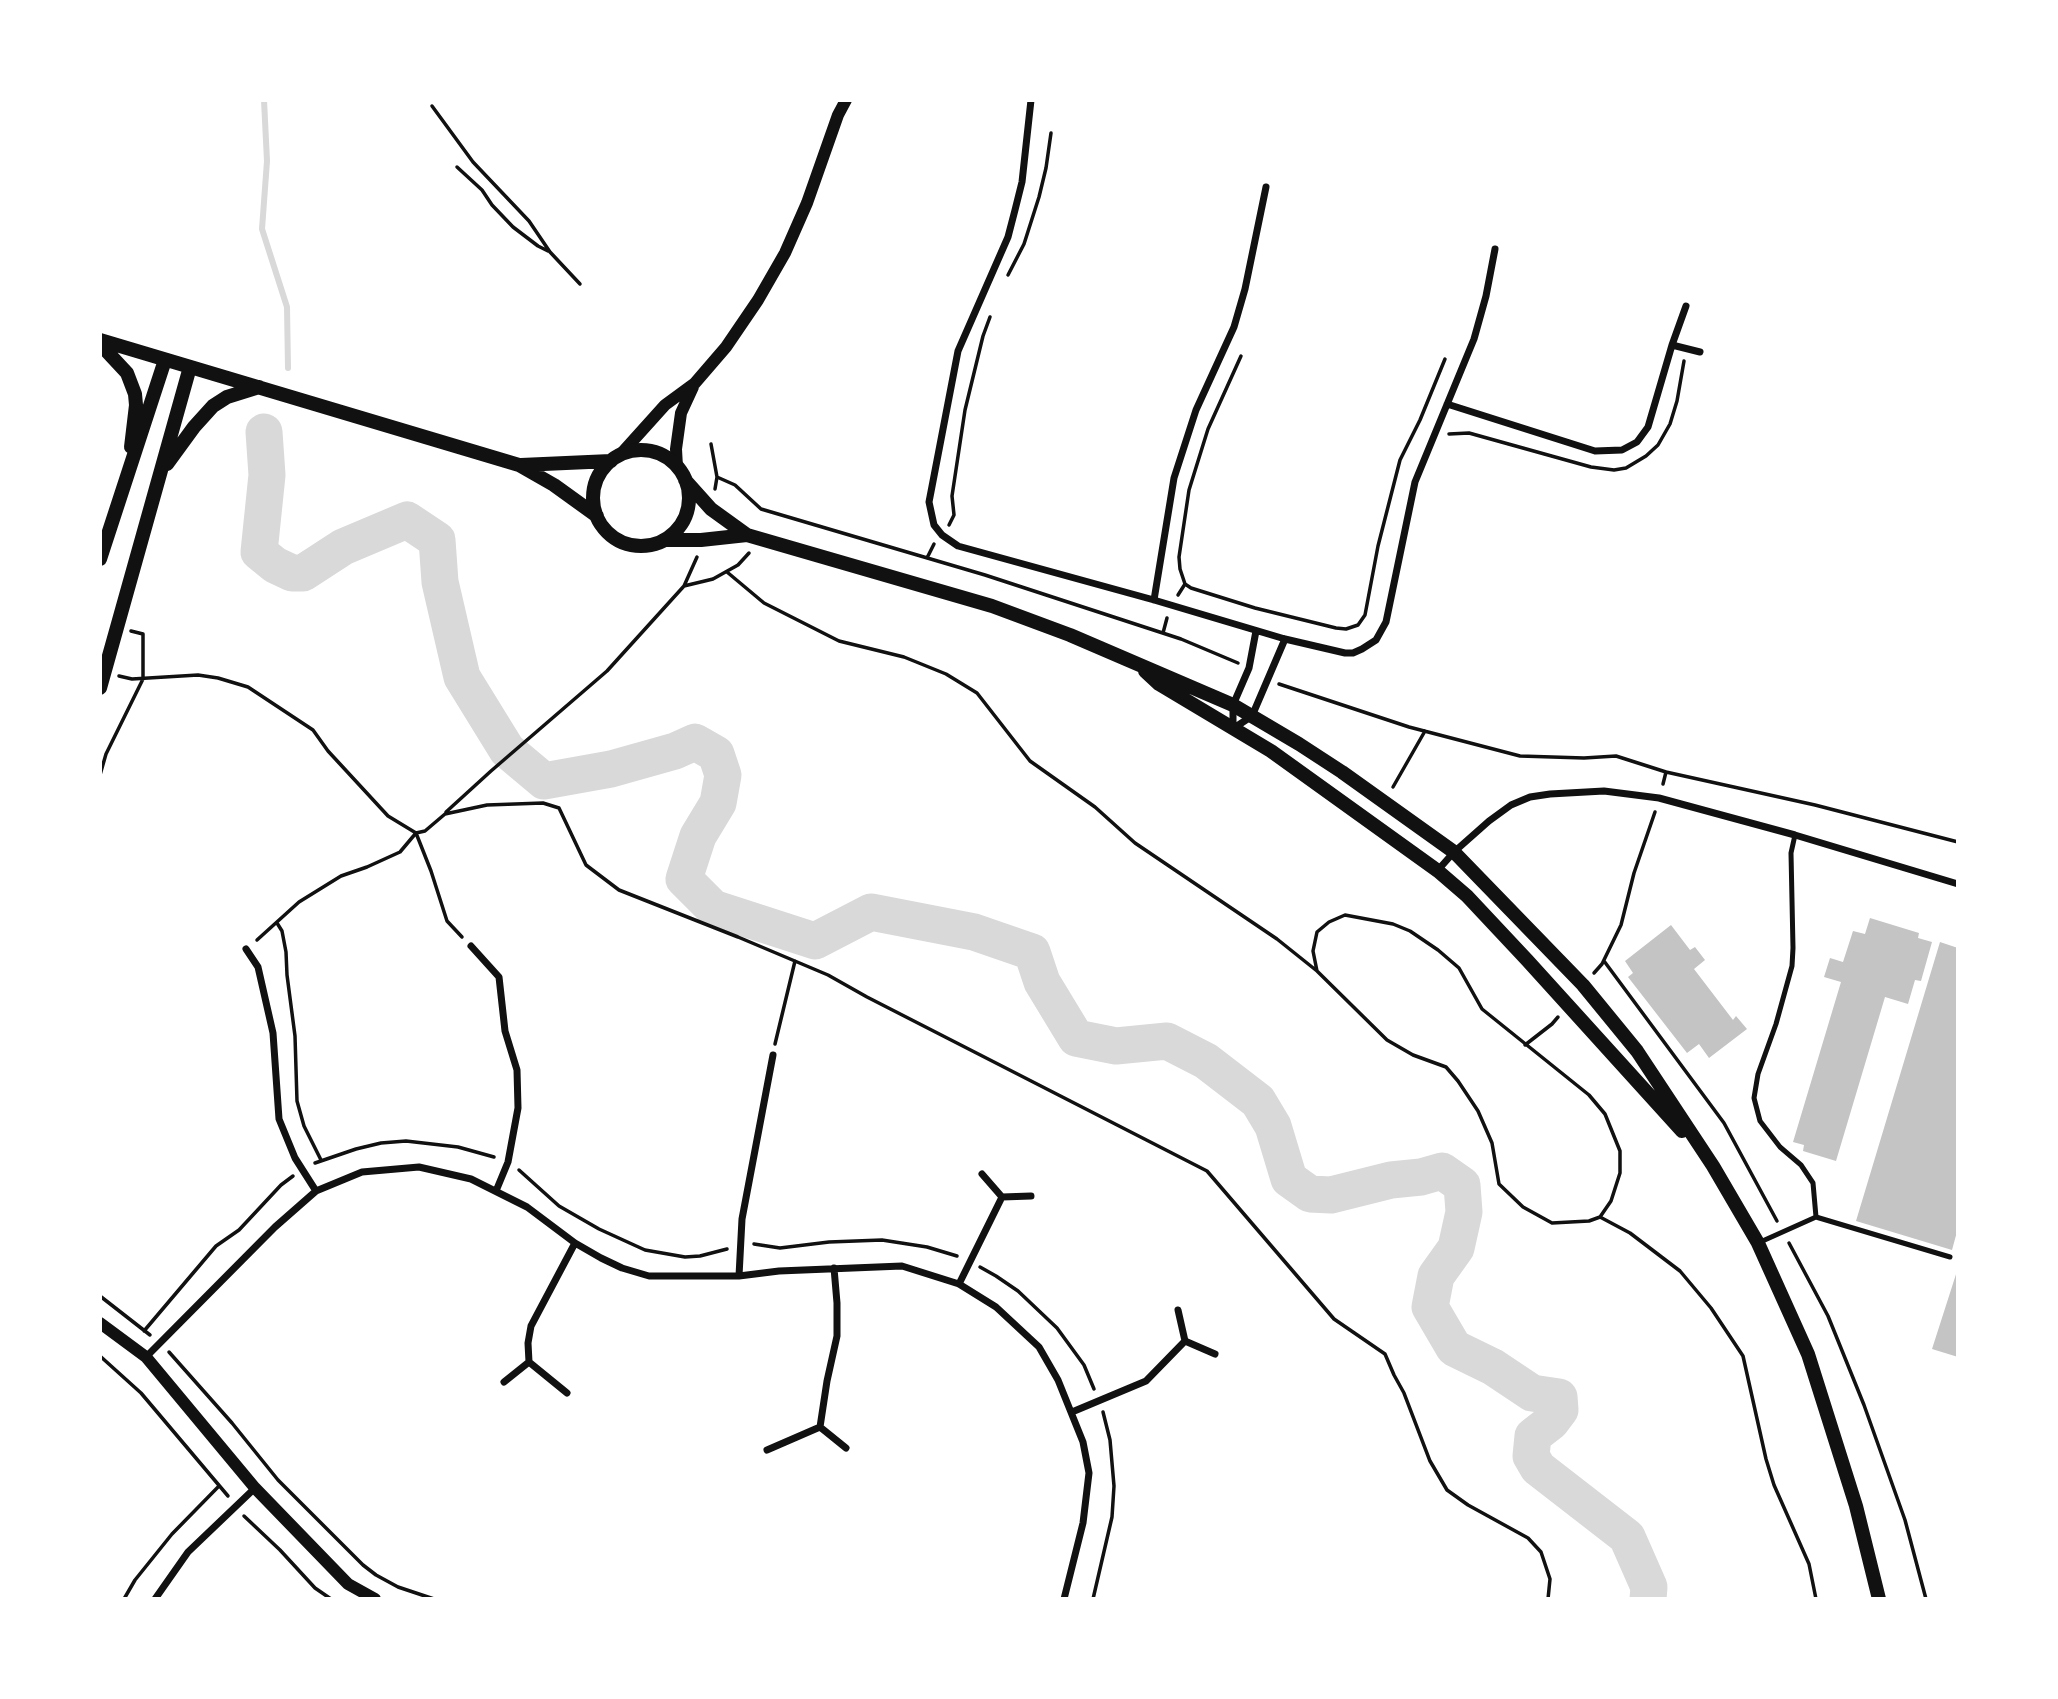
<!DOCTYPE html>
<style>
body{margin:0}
#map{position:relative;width:2058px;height:1699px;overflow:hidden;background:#fff;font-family:"Fira Sans Condensed",sans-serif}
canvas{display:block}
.frame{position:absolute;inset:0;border:102px solid #fff;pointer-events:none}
</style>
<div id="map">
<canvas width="2058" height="1699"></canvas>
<div class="frame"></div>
</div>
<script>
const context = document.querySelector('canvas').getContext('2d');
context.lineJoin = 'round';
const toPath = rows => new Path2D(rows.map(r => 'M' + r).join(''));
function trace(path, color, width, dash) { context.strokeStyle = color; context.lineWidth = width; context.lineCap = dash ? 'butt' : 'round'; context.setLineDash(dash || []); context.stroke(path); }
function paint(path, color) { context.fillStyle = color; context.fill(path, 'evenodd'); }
trace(toPath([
 [264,100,267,161,262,229,287,307,288,368]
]), '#d9d9d9', 6);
trace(toPath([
 [264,432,267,475,259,552,275,565,292,573,303,573,343,547,407,520,437,540,440,582,462,677,507,750,544,781,611,769,675,751,695,742,716,754,723,775,718,803,698,836,684,879,713,908,815,941,871,912,974,932,1032,952,1042,982,1076,1038,1116,1046,1167,1041,1206,1061,1258,1101,1273,1126,1289,1179,1310,1194,1331,1195,1391,1180,1421,1177,1442,1171,1462,1185,1464,1212,1456,1248,1436,1276,1430,1307,1454,1348,1493,1367,1532,1393,1559,1397,1560,1410,1551,1422,1533,1436,1531,1456,1538,1468,1627,1537,1649,1587,1648,1599]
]), '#d9d9d9', 37);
paint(toPath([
 [1870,918,1919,933,1918,938,1932,942,1921,981,1915,980,1908,1004,1885,997,1836,1161,1803,1151,1804,1145,1793,1142,1841,982,1824,977,1830,958,1843,962,1853,931,1865,934],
 [1671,925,1690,950,1695,947,1705,960,1694,969,1733,1020,1736,1016,1747,1029,1709,1058,1699,1044,1687,1053,1628,977,1633,973,1625,961],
 [1940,942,1958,948,1958,1228,1952,1250,1856,1221],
 [1958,1268,1958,1357,1932,1349]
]), '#c4c4c4');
trace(toPath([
 [432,106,473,162,529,221,550,252,580,284],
 [457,167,482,190,492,205,513,227,538,246,548,251],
 [1008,275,1024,244,1039,197,1046,168,1051,133],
 [1449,434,1469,433,1591,467,1614,470,1626,468,1646,456,1658,445,1670,424,1677,401,1684,361],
 [711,444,717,477,715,489],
 [717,477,735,485,761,509,985,575,1181,639,1238,663],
 [949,525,954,515,952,496,965,410,983,336,990,317],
 [927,558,934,544],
 [727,572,764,603,839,641,904,657,946,674,977,693,1030,761,1095,807,1135,843,1277,939,1317,971,1387,1040,1413,1055,1446,1067,1458,1081,1478,1111,1492,1143,1499,1184,1523,1207,1552,1223,1589,1221,1600,1217,1630,1233,1680,1271,1711,1308,1743,1356,1766,1459,1774,1485,1809,1564,1816,1599],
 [1185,584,1180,569,1179,557,1189,490,1208,429,1241,356],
 [684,586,713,579,738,565,749,553],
 [1178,595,1185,584,1191,588,1255,608,1336,628,1346,629,1358,625,1365,615,1378,546,1400,460,1420,420,1445,359],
 [1163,633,1167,618],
 [119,676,132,679,198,675,218,678,248,687,313,730,328,751,388,816,416,833,425,831,445,814,487,805,543,803,559,808,586,865,619,890,738,937,828,975,867,997,1207,1171,1334,1319,1385,1354,1394,1375,1404,1393,1430,1461,1447,1490,1468,1505,1528,1538,1541,1552,1550,1579,1548,1599],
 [1279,684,1409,727,1520,756,1584,758,1616,756,1666,772],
 [100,775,106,754,143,679,143,634,131,631],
 [1663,784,1666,772,1815,805,1958,842],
 [1393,787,1425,731],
 [446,812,491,771,607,671,684,586,697,557],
 [277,923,282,931,286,952,287,975,295,1036,297,1101,304,1126,321,1160],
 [257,940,299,902,341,876,367,867,400,852,416,833,431,871,447,921,462,937],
 [1604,961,1724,1123,1777,1221],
 [1317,971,1313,951,1317,932,1329,922,1345,915,1393,924,1410,931,1438,950,1459,968,1482,1009,1589,1095,1605,1114,1620,1151,1620,1173,1611,1201,1600,1217],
 [1594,973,1602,964,1621,925,1634,873,1655,812],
 [775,1044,795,961],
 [1525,1045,1552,1024,1558,1017],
 [315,1163,356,1149,381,1143,406,1141,458,1147,494,1157],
 [519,1170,559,1206,599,1229,645,1250,685,1257,700,1256,727,1249],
 [1789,1243,1828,1316,1864,1405,1905,1520,1926,1599],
 [754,1244,780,1248,829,1242,882,1240,927,1247,957,1256],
 [980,1267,996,1276,1018,1291,1057,1328,1084,1365,1094,1389],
 [100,1296,150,1335],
 [144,1331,216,1246,239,1230,281,1185,293,1176],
 [169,1352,232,1423,278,1480,363,1565,376,1575,398,1587,434,1599],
 [100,1356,141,1393,228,1496],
 [244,1516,280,1550,315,1588,331,1599],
 [124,1599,135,1580,172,1534,219,1486],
 [1093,1599,1112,1517,1114,1486,1110,1440,1103,1412]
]), '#111', 3.5);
trace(toPath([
 [1816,1217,1950,1257],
 [1758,1243,1816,1217,1813,1183,1801,1165,1780,1147,1760,1121,1754,1098,1758,1074,1776,1024,1792,966,1793,948,1791,853,1795,835]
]), '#111', 5);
trace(toPath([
 [1031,100,1022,182,1015,210,1008,237,958,351,929,502,934,525,942,535,958,546,1154,600,1285,639,1345,653,1353,653,1362,649,1376,640,1386,622,1415,482,1474,339,1486,296,1495,249],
 [1672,345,1700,352],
 [1447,404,1595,451,1622,450,1637,442,1648,427,1672,345,1686,306],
 [1154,600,1174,478,1196,410,1234,327,1245,289,1266,187],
 [1233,728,1233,705,1249,668,1256,631],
 [1234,728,1252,716,1285,639],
 [1438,870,1454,852,1489,821,1511,805,1530,797,1550,794,1604,791,1659,798,1795,835,1958,884],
 [471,946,499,977,505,1031,517,1070,518,1108,508,1162,496,1191],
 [246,949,258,967,273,1033,279,1119,295,1158,316,1191],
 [1002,1197,1031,1196],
 [834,1268,837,1303,837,1336,827,1381,820,1427,846,1448],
 [739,1276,742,1219,773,1055],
 [959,1284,1002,1197,982,1174],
 [1185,1341,1215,1354],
 [146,1357,275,1227,316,1191,362,1172,419,1167,471,1179,527,1207,575,1243,601,1258,622,1268,649,1276,739,1276,779,1271,902,1266,959,1284,996,1307,1039,1347,1058,1380,1083,1442,1089,1473,1083,1523,1064,1599],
 [529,1362,528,1343,531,1326,575,1243],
 [504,1382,529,1362,567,1393],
 [1072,1412,1146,1381,1185,1341,1178,1310],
 [767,1450,820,1427],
 [155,1599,188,1552,255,1488]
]), '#111', 7);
trace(toPath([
 [620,455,665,405,695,383,726,347,758,300,785,253,807,203,838,115,846,100],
 [677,467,676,449,681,413,693,387],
 [100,1323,146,1357,255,1488,348,1584,375,1599]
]), '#111', 12);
trace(toPath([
 [100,340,519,465,554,485,597,516],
 [100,344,127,373,135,394,136,405,131,447],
 '593 498a48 48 0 1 1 96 0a48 48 0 1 1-96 0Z',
 [167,464,194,427,213,406,227,397,259,387],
 [521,465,611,461],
 [685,480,711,509,747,535,992,606,1070,635,1233,705,1299,744,1342,772,1454,852,1583,985,1637,1051,1713,1166,1758,1243,1808,1354,1856,1506,1879,1599],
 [665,540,701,540,747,535],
 [100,559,165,360],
 [1145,671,1159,684,1271,751,1438,871,1467,896,1527,960,1682,1131],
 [100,688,190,367]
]), '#111', 14);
</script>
